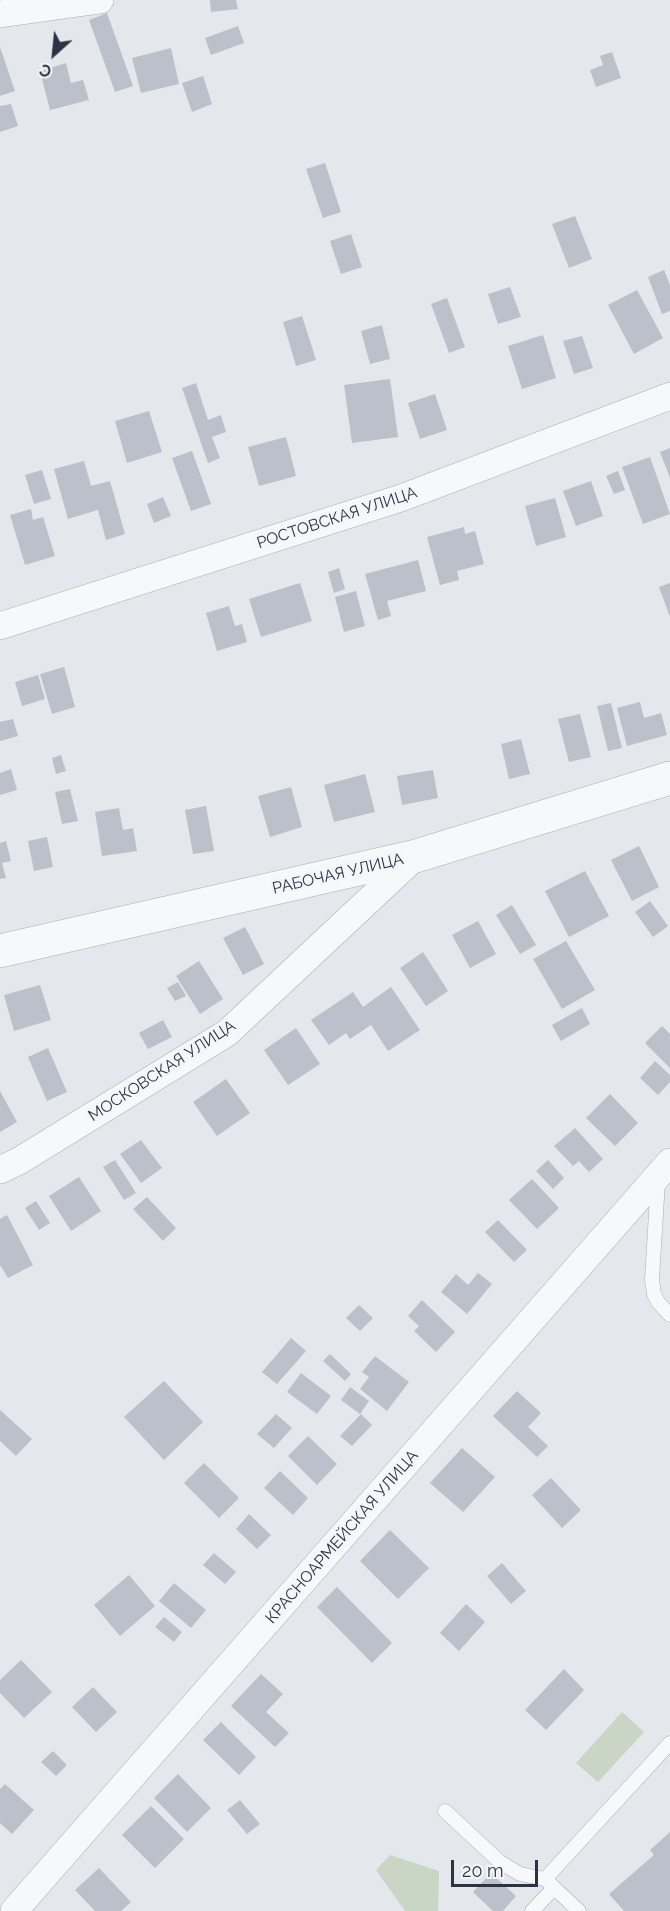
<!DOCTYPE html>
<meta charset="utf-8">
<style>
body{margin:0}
#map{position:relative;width:670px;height:1911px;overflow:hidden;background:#e4e7ec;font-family:Raleway,sans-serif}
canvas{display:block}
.north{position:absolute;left:24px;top:24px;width:60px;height:60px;-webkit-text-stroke:4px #f4f6f9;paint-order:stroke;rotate:207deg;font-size:16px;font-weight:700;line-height:24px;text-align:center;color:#2b3445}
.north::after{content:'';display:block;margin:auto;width:21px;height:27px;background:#2b3445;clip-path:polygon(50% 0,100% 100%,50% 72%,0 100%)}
.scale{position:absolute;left:451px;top:1860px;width:87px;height:27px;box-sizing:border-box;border:3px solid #2b3445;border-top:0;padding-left:8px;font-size:18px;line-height:21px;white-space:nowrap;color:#2b3445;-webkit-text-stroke:4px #f4f6f9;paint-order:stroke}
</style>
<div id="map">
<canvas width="670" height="1911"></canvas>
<div class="north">С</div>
<div class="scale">20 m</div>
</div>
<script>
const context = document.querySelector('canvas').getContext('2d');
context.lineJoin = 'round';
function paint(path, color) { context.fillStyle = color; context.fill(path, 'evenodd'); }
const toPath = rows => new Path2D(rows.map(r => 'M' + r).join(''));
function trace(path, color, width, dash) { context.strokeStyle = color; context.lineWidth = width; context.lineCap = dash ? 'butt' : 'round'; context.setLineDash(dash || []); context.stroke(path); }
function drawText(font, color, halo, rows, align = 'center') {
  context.font = font + ' Raleway,sans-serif'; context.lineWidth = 6; context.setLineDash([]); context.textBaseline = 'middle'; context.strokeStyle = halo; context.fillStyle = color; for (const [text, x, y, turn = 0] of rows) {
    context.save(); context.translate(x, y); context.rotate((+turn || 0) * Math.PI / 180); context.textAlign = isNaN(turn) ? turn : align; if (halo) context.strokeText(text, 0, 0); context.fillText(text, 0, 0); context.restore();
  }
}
paint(toPath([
 [622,1712,644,1732,598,1782,576,1763],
 [390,1855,439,1871,438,1911,405,1911,376,1870]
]), '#c9d6c5');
paint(toPath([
 [210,0,236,0,238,9,211,12],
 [107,13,133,86,115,92,89,20],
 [238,26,244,43,211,55,205,38],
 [0,47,15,91,0,96],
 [171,48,179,84,141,93,132,58],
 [612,52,621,78,596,87,590,70,603,65,600,56],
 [66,63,71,83,83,80,89,100,50,110,40,71],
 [203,76,212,104,192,112,182,83],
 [11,104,18,126,0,132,0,106],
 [325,163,341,212,323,218,306,169],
 [575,216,592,259,569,268,552,224],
 [351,234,362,267,341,274,330,241],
 [664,270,670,285,670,311,662,314,648,277],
 [510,287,521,317,498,324,488,294],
 [637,290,663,338,634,354,608,305],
 [447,298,465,347,449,353,431,304],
 [302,316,316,360,296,366,283,322],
 [382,325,390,359,370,364,361,331],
 [543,335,556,378,522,389,508,346],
 [582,336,593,368,574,374,563,341],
 [390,379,398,437,352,443,344,385],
 [196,383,208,420,221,415,226,432,212,437,220,458,208,463,182,388],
 [435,394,447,430,420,439,408,403],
 [149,411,162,452,127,463,115,421],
 [286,437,296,476,259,486,248,447],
 [670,448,670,478,660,452],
 [192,451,211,504,191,511,172,458],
 [650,457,670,514,643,524,622,467],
 [84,461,91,486,110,481,125,534,106,540,98,510,68,519,54,469],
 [42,470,51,499,34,504,25,475],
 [618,471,625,490,614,494,606,476],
 [591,481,603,516,576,526,563,491],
 [163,497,171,516,154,523,147,504],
 [555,498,566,537,536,546,525,506],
 [31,509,33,520,43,517,55,556,25,565,10,515],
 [464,527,465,534,475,531,484,564,457,571,459,580,440,585,427,537],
 [418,560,426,591,387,601,391,616,378,620,365,574],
 [339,568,345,589,334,593,328,572],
 [300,583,312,621,261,637,249,599],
 [670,583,670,617,659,587],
 [356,591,365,626,344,632,335,597],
 [229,606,235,626,242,624,247,642,217,651,206,613],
 [64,667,75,707,52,714,40,674],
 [38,675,45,699,22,706,15,682],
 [640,702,644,718,661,713,667,735,627,746,617,708],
 [611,703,622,748,608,751,597,706],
 [580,714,591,757,569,762,558,719],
 [13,719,18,736,0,741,0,722],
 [521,739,530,774,509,779,501,744],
 [61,755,66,771,56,774,52,758],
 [11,769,17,790,0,795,0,773],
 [433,770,438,798,402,805,397,776],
 [365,774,375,812,334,822,324,785],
 [291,787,302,827,270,837,258,796],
 [70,789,78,821,62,824,55,792],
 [206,806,214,851,193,854,185,810],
 [119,808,123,830,133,828,137,851,102,856,95,812],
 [47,837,53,867,34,871,28,841],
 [6,841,11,861,2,863,6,878,0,879,0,843],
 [639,846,659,887,632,901,611,860],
 [585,871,609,916,569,937,545,891],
 [650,901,668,926,653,937,635,912],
 [512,905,536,945,520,954,496,915],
 [478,921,496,954,470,968,452,935],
 [245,927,264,964,243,975,223,938],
 [566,941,595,990,562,1009,533,959],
 [423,952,448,991,426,1006,400,968],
 [199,961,223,999,200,1014,176,976],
 [178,982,186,996,175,1001,167,988],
 [40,985,51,1020,14,1031,4,995],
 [391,987,420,1030,388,1051,371,1025,350,1039,346,1033,329,1045,311,1020,353,992,363,1007],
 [582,1008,590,1024,561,1041,552,1025],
 [163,1020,172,1037,148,1049,139,1033],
 [662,1026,670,1034,670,1068,645,1043],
 [296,1028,320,1064,288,1085,264,1050],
 [48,1048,67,1092,47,1101,28,1057],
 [655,1061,670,1075,670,1082,658,1095,640,1078],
 [226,1079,250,1113,217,1136,193,1102],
 [0,1091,17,1122,0,1132],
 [610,1094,638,1123,615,1146,586,1118],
 [575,1128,603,1159,589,1172,579,1161,573,1166,554,1146],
 [141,1140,162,1168,141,1183,120,1154],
 [115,1160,136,1193,124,1200,103,1167],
 [548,1160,564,1178,553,1189,536,1171],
 [79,1177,101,1211,71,1231,49,1196],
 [532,1179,559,1208,537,1229,509,1200],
 [147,1197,176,1228,163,1241,133,1209],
 [36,1201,50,1223,39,1230,25,1208],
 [7,1215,33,1265,8,1278,0,1265,0,1219],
 [498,1220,527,1250,514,1262,485,1232],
 [478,1273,492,1284,467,1314,441,1292,456,1274,468,1285],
 [422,1300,455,1332,436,1352,414,1331,419,1326,408,1316],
 [359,1305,373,1318,360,1331,346,1318],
 [291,1338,306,1351,277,1384,262,1372],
 [330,1354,351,1374,345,1381,323,1361],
 [375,1356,409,1382,387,1411,360,1389,369,1377,362,1372],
 [301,1373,331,1396,317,1414,287,1392],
 [164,1381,203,1422,164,1460,124,1417],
 [350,1387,369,1401,360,1414,341,1400],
 [517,1391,541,1413,528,1427,548,1446,537,1457,493,1416],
 [0,1410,32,1439,16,1456,0,1441],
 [276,1414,292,1428,274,1448,257,1434],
 [361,1414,372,1425,352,1446,340,1436],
 [308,1436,337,1464,317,1485,288,1456],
 [462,1448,495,1477,463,1512,430,1483],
 [204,1463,239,1498,219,1518,184,1483],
 [280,1471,308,1498,293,1515,264,1488],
 [551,1478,581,1510,562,1528,532,1495],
 [249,1514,271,1535,257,1549,236,1529],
 [390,1530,429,1568,398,1599,360,1561],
 [214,1553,236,1572,225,1584,203,1565],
 [502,1563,526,1591,511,1604,487,1576],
 [129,1575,155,1606,120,1636,94,1605],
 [174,1583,206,1610,191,1628,159,1601],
 [337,1587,392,1643,372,1663,317,1607],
 [466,1604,485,1622,459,1651,440,1633],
 [164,1617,182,1632,174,1642,155,1627],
 [21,1660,52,1692,24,1718,0,1693,0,1680],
 [564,1669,584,1690,546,1730,525,1710],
 [261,1674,283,1694,266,1712,289,1733,275,1747,231,1706],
 [93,1687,117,1712,96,1732,72,1707],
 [221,1722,256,1757,239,1775,203,1740],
 [53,1751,67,1765,56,1776,41,1762],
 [178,1774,211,1808,187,1832,154,1798],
 [5,1784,34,1810,12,1834,0,1823,0,1789],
 [240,1800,260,1824,247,1834,227,1810],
 [151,1806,184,1839,155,1868,122,1835],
 [670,1832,670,1911,624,1911,609,1894,654,1855,650,1850],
 [99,1868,131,1902,121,1911,95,1911,75,1890],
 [491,1873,516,1896,503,1911,493,1911,473,1892]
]), '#bbc0ca');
const service = toPath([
 [658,1181,652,1279,654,1294,658,1302,670,1315],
 [445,1811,500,1862,520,1874,545,1879,579,1911],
 [545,1879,670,1743],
 [532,1911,554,1888]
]);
const minor = toPath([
 [0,14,100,0],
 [0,626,401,498,670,396],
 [0,1170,19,1161,227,1033,416,856],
 [14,1911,670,1162]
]);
const tertiary = toPath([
 [0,951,416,856,670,778]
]);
trace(service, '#a9aeb7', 15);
trace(minor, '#a9aeb7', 28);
trace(tertiary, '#a9aeb7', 34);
trace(service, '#f7f8fa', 14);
trace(minor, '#f7f8fa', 27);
trace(tertiary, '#f7f8fa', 33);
drawText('16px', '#2b3445', '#f4f6f9', [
 ["РОСТОВСКАЯ УЛИЦА",337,518,-18],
 ["РАБОЧАЯ УЛИЦА",338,874,-13],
 ["МОСКОВСКАЯ УЛИЦА",162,1071,-33],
 ["КРАСНОАРМЕЙСКАЯ УЛИЦА",342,1537,-49]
]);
</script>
